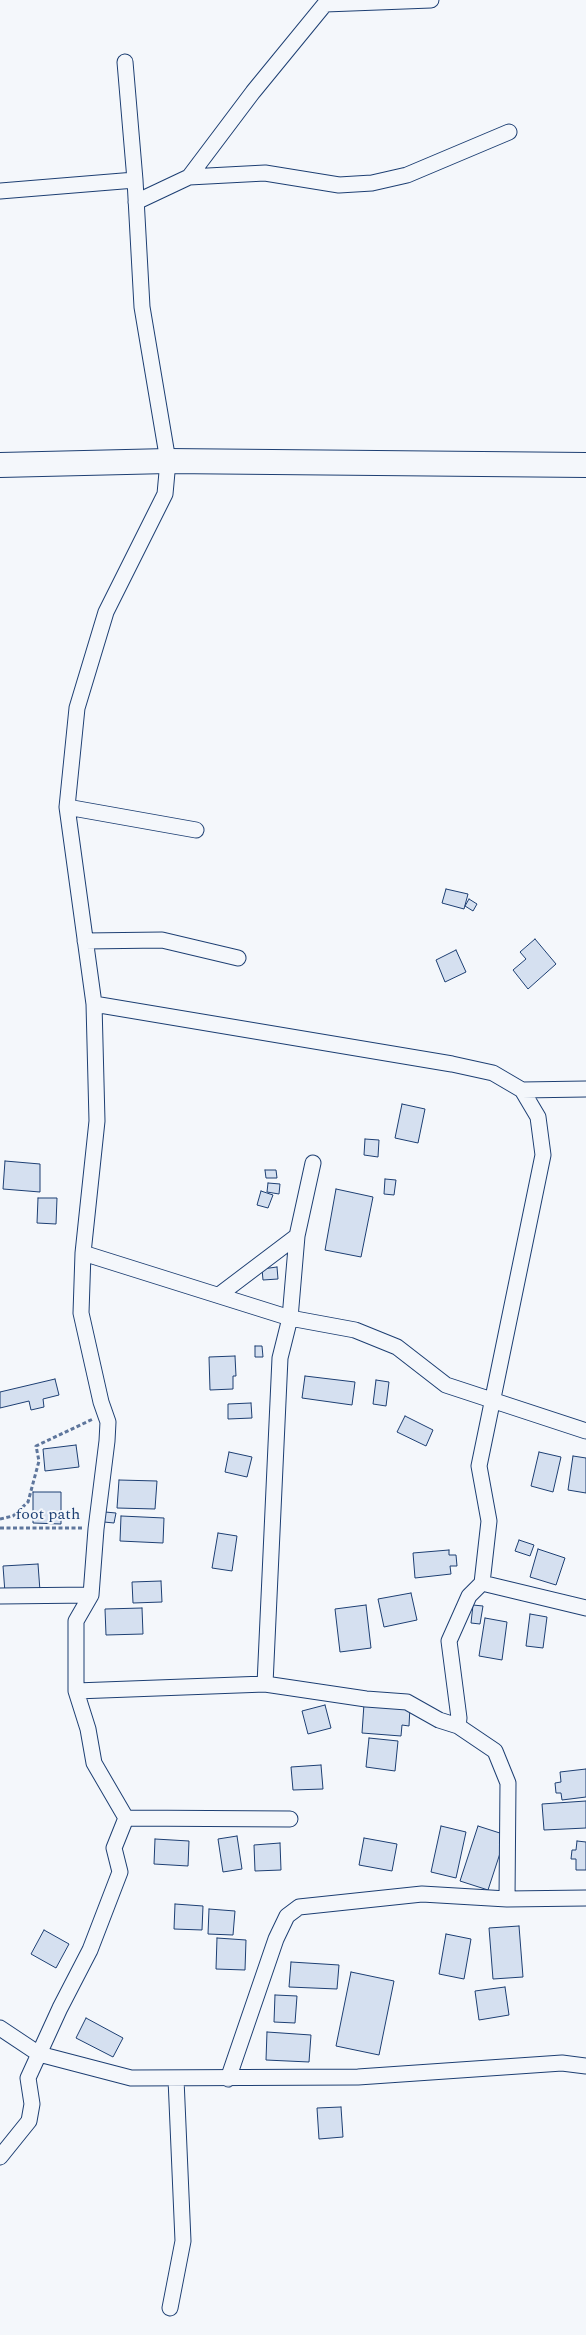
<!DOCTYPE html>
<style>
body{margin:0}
canvas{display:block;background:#f4f7fb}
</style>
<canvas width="586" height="2335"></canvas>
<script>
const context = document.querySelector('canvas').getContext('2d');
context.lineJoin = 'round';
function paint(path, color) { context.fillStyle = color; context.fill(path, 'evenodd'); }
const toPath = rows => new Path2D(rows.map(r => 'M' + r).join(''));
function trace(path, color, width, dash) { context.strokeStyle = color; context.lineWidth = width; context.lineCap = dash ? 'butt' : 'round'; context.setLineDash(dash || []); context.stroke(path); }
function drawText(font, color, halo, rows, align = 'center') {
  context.font = font + ' Spectral,serif'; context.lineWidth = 4; context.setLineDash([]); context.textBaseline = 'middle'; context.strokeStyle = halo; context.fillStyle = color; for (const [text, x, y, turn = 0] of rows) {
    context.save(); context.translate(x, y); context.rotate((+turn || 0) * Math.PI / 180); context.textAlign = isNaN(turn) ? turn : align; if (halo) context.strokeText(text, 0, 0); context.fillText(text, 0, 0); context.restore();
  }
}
const building = toPath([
 [446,889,468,894,464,909,442,903,446,889],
 [469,899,477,904,473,911,465,906,469,899],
 [535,939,556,964,528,989,513,970,526,959,520,952,535,939],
 [456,950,466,972,445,982,436,960,456,950],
 [402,1104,425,1109,418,1143,395,1138,402,1104],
 [365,1139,379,1140,378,1157,364,1155,365,1139],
 [5,1161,40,1164,40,1192,3,1189,5,1161],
 [265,1170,276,1170,277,1178,266,1178,265,1170],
 [385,1179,396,1180,394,1195,384,1194,385,1179],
 [268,1183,280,1184,279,1194,267,1192,268,1183],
 [336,1189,373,1197,361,1257,325,1250,336,1189],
 [261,1191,273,1195,268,1208,257,1205,261,1191],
 [38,1198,57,1198,56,1224,37,1223,38,1198],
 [277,1267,278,1279,263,1280,262,1269,277,1267],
 [255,1346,262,1346,263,1357,255,1357,255,1346],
 [235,1356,236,1376,233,1376,233,1389,210,1390,209,1357,235,1356],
 [305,1376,355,1382,352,1405,302,1398,305,1376],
 [55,1379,59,1395,43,1399,44,1407,31,1410,29,1401,0,1408,0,1392,55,1379],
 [376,1380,389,1382,386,1406,373,1404,376,1380],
 [251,1403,252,1418,228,1419,228,1404,251,1403],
 [405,1416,433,1430,426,1446,397,1432,405,1416],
 [76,1445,79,1467,45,1471,43,1449,76,1445],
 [229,1452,252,1457,247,1477,225,1472,229,1452],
 [539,1452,561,1457,553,1492,531,1486,539,1452],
 [573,1456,586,1458,586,1493,568,1490,573,1456],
 [119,1480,157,1481,155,1509,117,1508,119,1480],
 [33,1492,61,1492,61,1524,33,1523,33,1492],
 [105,1512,116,1513,114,1523,104,1522,105,1512],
 [121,1516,164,1518,163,1543,120,1541,121,1516],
 [218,1533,237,1536,232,1571,212,1568,218,1533],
 [519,1540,534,1545,530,1556,515,1551,519,1540],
 [538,1549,565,1558,556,1585,530,1577,538,1549],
 [449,1550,449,1555,456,1555,457,1566,450,1566,451,1574,415,1578,413,1553,449,1550],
 [38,1564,40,1591,5,1593,3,1566,38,1564],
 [161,1581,162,1602,133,1603,132,1582,161,1581],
 [411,1593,417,1620,384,1627,378,1599,411,1593],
 [366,1605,371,1648,340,1652,335,1609,366,1605],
 [473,1605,483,1606,480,1624,471,1623,473,1605],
 [142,1608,143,1634,106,1635,105,1609,142,1608],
 [530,1614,547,1617,543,1648,526,1646,530,1614],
 [485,1618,507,1622,502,1660,479,1656,485,1618],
 [364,1704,410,1707,409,1726,402,1725,401,1736,362,1733,364,1704],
 [325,1705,331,1728,308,1734,302,1711,325,1705],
 [369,1738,398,1741,395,1771,366,1767,369,1738],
 [321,1765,323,1789,293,1790,291,1767,321,1765],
 [586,1769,586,1797,562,1800,561,1793,556,1793,555,1783,561,1782,560,1772,586,1769],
 [586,1801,586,1828,544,1830,542,1804,586,1801],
 [441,1826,466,1832,456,1878,431,1872,441,1826],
 [478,1826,506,1835,488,1890,460,1881,478,1826],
 [237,1836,242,1869,223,1872,218,1839,237,1836],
 [364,1838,397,1844,392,1871,359,1865,364,1838],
 [155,1839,189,1841,188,1866,154,1864,155,1839],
 [577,1841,586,1842,586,1870,576,1870,576,1859,571,1859,572,1850,576,1850,577,1841],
 [280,1843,281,1870,255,1871,254,1845,280,1843],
 [175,1904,203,1906,202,1930,174,1929,175,1904],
 [209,1909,235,1911,233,1935,208,1934,209,1909],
 [519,1926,523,1977,493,1979,489,1928,519,1926],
 [44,1930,69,1944,56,1968,31,1954,44,1930],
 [446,1934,471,1939,464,1979,439,1974,446,1934],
 [217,1938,246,1940,245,1970,216,1969,217,1938],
 [291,1962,339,1965,337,1989,289,1987,291,1962],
 [351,1972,394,1981,379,2055,336,2046,351,1972],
 [505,1987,509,2015,479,2020,475,1991,505,1987],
 [275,1995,297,1996,295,2023,274,2022,275,1995],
 [86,2018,123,2038,113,2057,76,2038,86,2018],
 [267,2032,311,2035,309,2062,266,2060,267,2032],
 [341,2107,343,2137,319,2139,317,2108,341,2107]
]);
paint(building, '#d5e0f0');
trace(building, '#1d3f73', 1);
const street = toPath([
 [325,4,431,0],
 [189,177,265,173,339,185,372,183,407,175,509,132],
 [0,191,135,180],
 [136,202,189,177,253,92,325,4,331,0],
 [67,807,196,830],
 [85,941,162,940,238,958],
 [94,1004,452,1064,493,1073,522,1090,538,1117,543,1155,479,1466,489,1521,482,1583,469,1596,449,1641,459,1718,458,1726],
 [522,1090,586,1089],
 [83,1253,290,1318,355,1330,397,1347,446,1385,586,1431],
 [219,1295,297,1236],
 [482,1583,586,1608],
 [0,1596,91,1595],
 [265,1684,280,1358,290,1318,297,1236,313,1163],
 [76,1691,265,1684,366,1699,407,1702,439,1720,458,1726,495,1751,508,1783,507,1899],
 [126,1818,290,1819],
 [0,2028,39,2054,131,2078,358,2077,562,2063,586,2066],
 [228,2079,276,1939,287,1916,299,1907,422,1894,507,1899,586,1898],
 [0,2157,29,2121,32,2104,28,2078,60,2008,90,1950,120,1872,114,1848,126,1818,94,1763,88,1729,76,1691,76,1621,91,1595,96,1529,107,1441,108,1422,101,1402,81,1313,83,1253,97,1121,94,1004,67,807,77,708,106,612,165,494,168,461,142,307,135,180,125,62],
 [170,2308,183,2241,176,2079]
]);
const primary = toPath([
 [0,465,168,461,586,465]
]);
trace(street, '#1d3f73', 17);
trace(primary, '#1d3f73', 26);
trace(toPath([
 [0,1519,13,1516,28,1502,39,1461,36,1446,93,1419],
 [0,1528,83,1528]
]), '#5e769c', 3, [4, 2.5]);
trace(street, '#f4f7fb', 15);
trace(primary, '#f4f7fb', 24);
drawText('16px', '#1d3f73', '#f4f7fb', [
 ["foot path",48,1516]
]);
</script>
